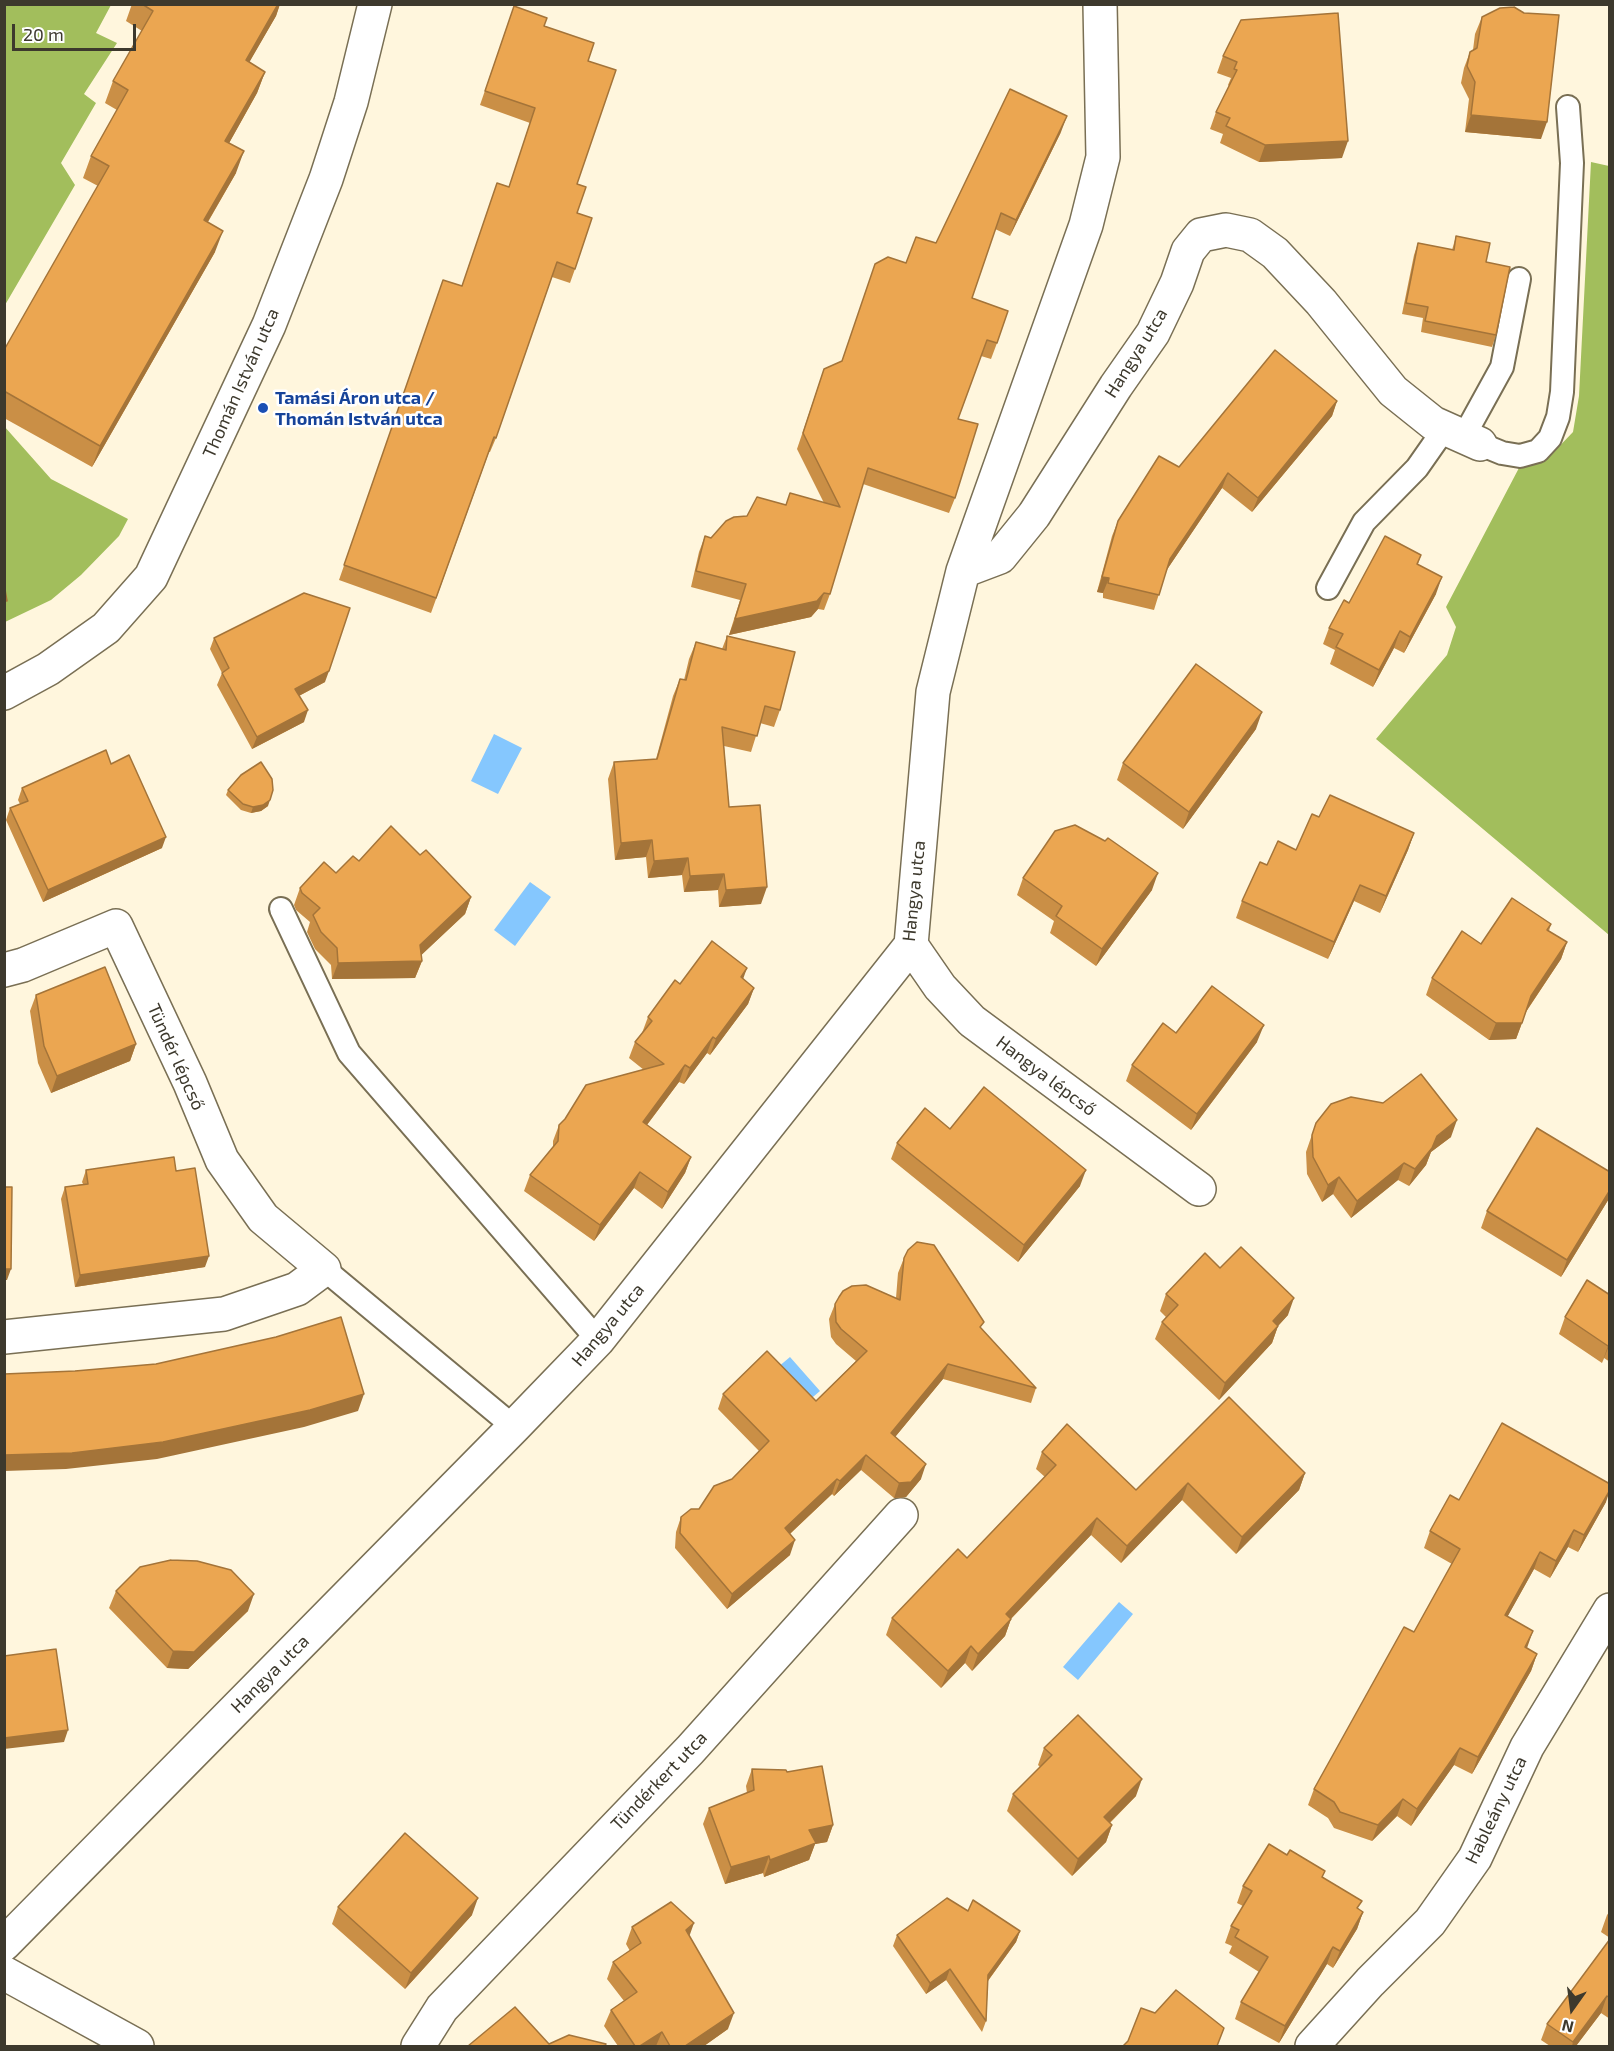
<!DOCTYPE html>
<meta charset="utf-8">
<style>
body{margin:0}
#map{position:relative;width:1614px;height:2051px;overflow:hidden;background:#fff6dd;font-family:"Exo 2",sans-serif}
canvas{display:block}
.frame{position:absolute;inset:0;border:6px solid #3d392d;pointer-events:none}
.north{position:absolute;left:1542px;top:1979px;width:60px;height:60px;-webkit-text-stroke:4px #fff;paint-order:stroke;rotate:194deg;font-size:16px;font-weight:700;line-height:24px;text-align:center;color:#3d392d}
.north::after{content:'';display:block;margin:auto;width:21px;height:27px;background:#3d392d;clip-path:polygon(50% 0,100% 100%,50% 72%,0 100%)}
.scale{position:absolute;left:12px;top:24px;width:124px;height:27px;box-sizing:border-box;border:3px solid #3d392d;border-top:0;padding-left:8px;font-size:18px;line-height:21px;white-space:nowrap;color:#3d392d;-webkit-text-stroke:4px #fff;paint-order:stroke}
</style>
<div id="map">
<canvas width="1614" height="2051"></canvas>
<div class="frame"></div>
<div class="north">N</div>
<div class="scale">20 m</div>
</div>
<script>
const context = document.querySelector('canvas').getContext('2d');
context.lineJoin = 'round';
function paint(path, color) { context.fillStyle = color; context.fill(path, 'evenodd'); }
const toPath = rows => new Path2D(rows.map(r => 'M' + r).join(''));
function trace(path, color, width, dash) { context.strokeStyle = color; context.lineWidth = width; context.lineCap = dash ? 'butt' : 'round'; context.setLineDash(dash || []); context.stroke(path); }
function drawText(font, color, halo, rows, align = 'center') {
  context.font = font + ' "Exo 2",sans-serif'; context.lineWidth = 5; context.setLineDash([]); context.textBaseline = 'middle'; context.strokeStyle = halo; context.fillStyle = color; for (const [text, x, y, turn = 0] of rows) {
    context.save(); context.translate(x, y); context.rotate((+turn || 0) * Math.PI / 180); context.textAlign = isNaN(turn) ? turn : align; if (halo) context.strokeText(text, 0, 0); context.fillText(text, 0, 0); context.restore();
  }
}
paint(toPath([
 [5,4,111,5,96,33,117,43,84,94,96,103,61,163,75,185,5,305],
 [1591,162,1609,166,1609,935,1376,739,1447,655,1456,627,1446,607,1520,466,1549,457,1573,432,1579,396],
 [4,426,51,479,128,519,119,536,81,575,51,600,5,622]
]), '#a2be5c');
paint(toPath([
 [494,734,522,748,498,794,471,781],
 [530,882,551,897,515,946,494,930],
 [790,1357,820,1391,800,1408,771,1373],
 [1119,1602,1133,1614,1078,1680,1063,1667]
]), '#85c7fe');
const lane = toPath([
 [1464,436,1502,367,1519,279],
 [1480,444,1502,453,1520,456,1538,451,1550,438,1558,417,1562,392,1572,163,1568,107],
 [1328,588,1364,522,1417,468,1445,428],
 [281,909,349,1053,598,1340],
 [324,1269,514,1427]
]);
const street = toPath([
 [963,571,1000,557,1034,515,1116,386,1153,333,1177,283,1188,251,1201,235,1226,230,1250,235,1275,253,1321,302,1393,391,1433,423,1480,444],
 [4,693,48,669,106,628,151,577,269,325,326,179,351,102,375,4],
 [911,945,940,987,972,1021,1199,1189],
 [4,970,23,965,116,926,190,1083,222,1160,263,1218,324,1269,297,1289,224,1314,4,1337],
 [4,1944,514,1427,598,1340,911,945,933,692,963,571,1086,225,1103,157,1100,4],
 [4,1973,137,2046],
 [418,2046,442,2008,690,1750,901,1515],
 [1312,2046,1370,1982,1430,1922,1475,1858,1527,1747,1610,1610]
]);
trace(lane, '#796f54', 26);
trace(street, '#796f54', 36);
trace(lane, '#fff', 22);
trace(street, '#fff', 33);
paint(toPath([
 [132,4,280,4,276,16,249,62,265,72,257,93,229,143,236,173,208,222,215,252,92,467,4,418,4,350,98,186,83,178,91,156,117,110,105,103,113,81,142,31,126,21],
 [514,6,544,26,588,61,577,184,575,269,570,283,552,277,496,438,490,452,489,452,431,613,339,580,443,280,462,286,497,183,509,187,530,123,480,105],
 [1482,17,1541,139,1465,132,1469,99,1461,83,1464,68,1470,52,1473,50,1475,34],
 [1241,20,1342,158,1259,162,1220,143,1223,134,1210,129,1216,112,1229,86,1228,85,1231,78,1217,73,1223,56],
 [1061,132,1010,236,995,229,972,298,997,343,991,359,981,356,958,419,955,498,949,513,863,484,830,594,824,610,818,609,811,617,729,635,740,600,691,587,699,552,705,536,711,538,747,516,786,505,824,503,797,449,824,369,842,361,906,263,936,243],
 [1456,236,1486,262,1496,335,1492,347,1421,332,1423,318,1402,314,1414,255,1418,243,1452,250],
 [1337,401,1332,416,1252,512,1222,488,1166,571,1154,610,1103,598,1103,593,1097,592,1112,536,1118,521,1179,467],
 [1421,555,1418,564,1436,594,1404,653,1394,648,1373,687,1330,664,1335,650,1323,644,1329,628,1349,603],
 [727,636,780,710,774,727,760,723,751,752,724,746,729,807,761,904,719,907,718,890,684,892,682,875,648,878,646,857,615,860,608,779,614,762,656,759,673,696,680,679,684,680,689,659,696,642,722,649],
 [214,638,325,682,299,696,304,722,252,749,217,685,222,673,210,649],
 [1256,729,1183,829,1117,780,1123,763],
 [111,764,162,848,43,902,6,820,10,808,20,804,18,800,22,788],
 [228,790,268,806,261,811,251,813,241,810,226,795],
 [1319,817,1414,833,1408,850,1380,913,1354,901,1328,959,1236,918,1242,901,1267,865,1296,850],
 [1105,841,1152,890,1096,966,1050,933,1054,921,1017,895,1023,878],
 [420,855,471,897,465,914,421,955,422,961,415,978,332,979,331,965,315,949,307,932,310,922,296,910,294,905,300,888,336,873,359,861],
 [1551,924,1549,931,1567,942,1561,959,1526,1012,1516,1039,1489,1040,1426,995,1432,978,1481,944],
 [743,979,754,988,748,1004,710,1055,707,1053,684,1084,679,1082,647,1125,691,1157,685,1173,662,1209,634,1188,594,1241,524,1191,530,1175,553,1147,553,1141,559,1125,644,1070,629,1058,635,1042,642,1033,648,1017,680,984],
 [36,995,136,1044,130,1061,51,1093,38,1063,30,1011],
 [1176,1033,1257,1042,1191,1130,1126,1081,1132,1065],
 [1316,1123,1451,1137,1431,1152,1426,1165,1409,1186,1398,1180,1351,1218,1333,1194,1322,1202,1307,1174,1306,1152],
 [950,1129,1080,1186,1018,1262,891,1159,897,1143],
 [86,1170,176,1171,205,1267,75,1287,61,1199,65,1187,83,1184,82,1182],
 [1610,1172,1610,1197,1561,1277,1481,1228,1487,1211],
 [904,1258,981,1329,1036,1388,1031,1403,943,1379,895,1437,921,1479,906,1497,894,1498,861,1470,834,1496,832,1494,790,1534,790,1555,727,1609,675,1548,676,1532,681,1517,699,1509,732,1479,759,1451,718,1409,723,1394,816,1401,856,1361,836,1344,831,1337,829,1319,835,1304,896,1298,898,1273],
 [1220,1268,1288,1315,1278,1326,1272,1343,1219,1400,1155,1339,1162,1322,1166,1317,1160,1311,1166,1294],
 [1610,1295,1610,1362,1604,1358,1602,1363,1559,1334,1565,1317],
 [1229,1397,1305,1473,1299,1490,1236,1554,1182,1500,1121,1563,1091,1535,1011,1619,1005,1636,972,1671,965,1663,941,1688,886,1635,892,1618,967,1558,1045,1477,1036,1469,1042,1452,1136,1490],
 [1459,1500,1606,1502,1578,1552,1568,1547,1550,1578,1534,1569,1507,1617,1527,1648,1537,1654,1531,1671,1472,1774,1454,1765,1411,1826,1397,1816,1372,1841,1334,1828,1328,1818,1308,1805,1314,1789,1414,1632,1452,1564,1424,1548,1430,1531],
 [116,1591,248,1611,188,1669,167,1668,109,1608],
 [1044,1748,1136,1796,1110,1823,1112,1825,1106,1842,1072,1876,1007,1811,1013,1794,1040,1767,1038,1765],
 [752,1769,787,1772,833,1825,827,1842,815,1844,809,1860,764,1877,763,1873,725,1884,703,1824,709,1808,747,1793,746,1786],
 [1323,1878,1359,1909,1363,1912,1357,1929,1333,1968,1327,1964,1279,2043,1235,2019,1241,2002,1259,1972,1229,1953,1232,1946,1225,1943,1231,1926,1243,1906,1237,1903,1243,1886],
 [338,1907,472,1915,405,1989,332,1924],
 [968,1911,1020,1931,1016,1942,988,1981,986,2021,982,2032,946,1980,926,1994,893,1946,897,1935],
 [1610,1911,1610,1938,1601,1932,1607,1915],
 [632,1927,689,1935,728,2029,704,2046,618,2046,604,2026,611,2010,624,2001,607,1979,613,1962,630,1951,626,1944],
 [1610,1939,1610,2019,1601,2013,1576,2046,1550,2046,1541,2040,1547,2024]
]), '#ca8f46');
paint(toPath([
 [278,4,280,4,276,16,238,82,246,60],
 [265,72,257,93,218,163,225,141],
 [1471,115,1547,122,1541,139,1465,132],
 [1067,116,1061,132,1010,236,1016,220],
 [1348,141,1342,158,1259,162,1265,145],
 [244,151,236,173,196,242,204,220],
 [223,231,215,252,92,467,100,446],
 [1337,401,1332,416,1252,512,1258,498],
 [1228,473,1222,488,1164,574,1170,559],
 [1102,577,1109,578,1103,593,1097,592],
 [1442,577,1436,594,1404,653,1410,637],
 [824,593,818,609,811,617,729,635,735,619],
 [1400,631,1394,648,1373,687,1379,670],
 [329,671,325,682,291,700,295,689],
 [308,710,304,722,252,749,257,737],
 [1262,712,1256,729,1183,829,1189,812],
 [270,800,268,806,261,811,251,813,253,807],
 [1414,833,1408,850,1380,913,1386,896],
 [166,837,162,848,43,902,48,890],
 [652,840,646,857,615,860,621,843],
 [688,858,682,875,648,878,654,861],
 [1158,873,1152,890,1096,966,1102,949],
 [724,874,718,890,684,892,690,876],
 [1360,885,1354,901,1328,959,1334,942],
 [767,887,761,904,719,907,726,890],
 [471,897,465,914,414,962,422,961,415,978,332,979,338,963,420,945],
 [1567,942,1561,959,1525,1013,1531,996],
 [747,968,741,985,741,977],
 [754,988,748,1004,710,1055,716,1039],
 [1496,1023,1522,1023,1516,1039,1489,1040],
 [1264,1025,1257,1042,1191,1130,1197,1114],
 [713,1037,707,1053,684,1084,690,1068],
 [136,1044,130,1061,51,1093,57,1076],
 [685,1065,679,1082,637,1138,643,1122],
 [1457,1120,1451,1137,1431,1152,1426,1165,1409,1186,1415,1169,1437,1136],
 [691,1157,685,1173,662,1209,668,1192],
 [1404,1163,1398,1180,1351,1218,1357,1201],
 [1086,1170,1080,1186,1018,1262,1024,1245],
 [640,1172,634,1188,594,1241,600,1225],
 [1339,1177,1333,1194,1322,1202,1328,1185],
 [1610,1190,1610,1197,1561,1277,1567,1260],
 [209,1256,205,1267,75,1287,80,1275],
 [4,1269,11,1269,7,1280,4,1280],
 [1294,1298,1288,1315,1267,1338,1273,1321],
 [1278,1326,1272,1343,1219,1400,1225,1383],
 [1610,1343,1602,1363,1608,1346],
 [948,1364,943,1379,886,1448,891,1433],
 [364,1394,358,1411,304,1427,157,1459,66,1469,4,1471,4,1455],
 [866,1455,861,1470,834,1496,840,1481],
 [926,1464,921,1479,906,1497,894,1498,899,1483],
 [1305,1473,1299,1490,1236,1554,1242,1537],
 [837,1479,832,1494,780,1543,785,1528],
 [1188,1483,1182,1500,1121,1563,1127,1546],
 [1610,1490,1606,1502,1578,1552,1584,1535],
 [1097,1518,1091,1535,999,1631,1006,1614],
 [1574,1530,1568,1547,1550,1578,1556,1561],
 [795,1540,790,1555,727,1609,732,1594],
 [1540,1552,1534,1569,1499,1632,1505,1615],
 [254,1594,248,1611,188,1669,167,1668,173,1651],
 [1011,1619,1005,1636,972,1671,978,1654],
 [1533,1631,1527,1648,1519,1664,1525,1647],
 [971,1646,965,1663,941,1688,948,1671],
 [1537,1654,1531,1671,1472,1774,1478,1757],
 [68,1730,64,1742,4,1749,4,1738],
 [1460,1748,1454,1765,1411,1826,1417,1809],
 [1142,1779,1136,1796,1098,1834,1104,1817],
 [1403,1799,1397,1816,1372,1841,1378,1825],
 [833,1825,827,1842,815,1844,809,1860,764,1877,770,1860,809,1830],
 [1112,1825,1106,1842,1072,1876,1078,1859],
 [769,1856,763,1873,725,1884,731,1867],
 [478,1898,472,1915,405,1989,411,1973],
 [1363,1912,1357,1929,1333,1968,1340,1951],
 [694,1923,688,1940,686,1930],
 [1020,1931,1016,1942,984,1986,988,1975],
 [1333,1947,1327,1964,1279,2043,1285,2026],
 [950,1969,946,1980,926,1994,930,1983],
 [1607,1996,1601,2013,1576,2046,1572,2046,1573,2042],
 [734,2013,728,2029,704,2046,685,2046],
 [662,2032,656,2046,640,2046]
]), '#a47439');
const building = toPath([
 [142,4,278,4,246,60,265,72,225,141,244,151,204,220,223,231,100,446,4,391,4,350,109,166,91,156,128,90,113,81,153,11,142,4],
 [514,6,547,18,544,26,594,43,588,61,616,70,577,184,586,187,577,213,592,218,575,269,557,262,496,438,494,437,436,598,344,565,443,280,462,286,497,183,509,187,535,108,485,91,514,6],
 [1514,7,1524,13,1559,15,1547,122,1471,115,1475,82,1467,66,1470,52,1477,48,1482,17,1500,8,1514,7],
 [1338,13,1348,141,1265,145,1226,126,1230,118,1216,112,1237,70,1234,69,1237,62,1223,56,1241,20,1338,13],
 [1010,89,1067,116,1016,220,1001,213,972,298,1008,311,997,343,987,340,958,419,978,424,955,498,868,468,830,594,824,593,817,601,735,619,746,584,696,571,705,536,711,538,726,521,734,517,747,516,757,497,786,505,790,493,840,507,803,433,824,369,842,361,875,264,888,257,906,263,916,237,936,243,1010,89],
 [1456,236,1490,243,1486,262,1510,267,1496,335,1425,321,1428,307,1406,303,1418,243,1454,250,1456,236],
 [1275,350,1337,401,1258,498,1228,473,1170,559,1159,595,1108,583,1109,578,1102,577,1118,521,1159,456,1179,467,1275,350],
 [1385,536,1421,555,1417,564,1442,577,1410,637,1400,631,1379,670,1336,647,1343,634,1329,628,1344,600,1349,603,1385,536],
 [4,584,7,601,4,601,4,584],
 [304,593,350,608,329,671,295,689,308,710,257,737,222,673,229,668,214,638,304,593],
 [727,636,795,652,780,710,765,706,757,736,722,727,729,807,760,805,767,887,726,890,724,874,690,876,688,858,654,861,652,840,621,843,614,762,657,759,680,679,686,680,696,642,726,650,727,636],
 [1196,664,1262,712,1189,812,1123,763,1196,664],
 [106,750,111,764,129,755,166,837,48,890,10,808,28,801,22,788,106,750],
 [261,762,272,779,273,790,270,800,263,805,253,807,243,804,228,790,241,775,261,762],
 [1330,795,1414,833,1386,896,1360,885,1334,942,1242,901,1260,862,1267,865,1278,841,1296,850,1312,814,1319,817,1330,795],
 [1075,825,1105,841,1108,838,1158,873,1102,949,1056,916,1062,906,1023,878,1055,831,1075,825],
 [391,826,420,855,426,850,471,897,420,945,422,961,338,963,337,948,321,932,313,915,320,908,302,893,300,888,324,862,336,873,353,856,359,861,391,826],
 [1512,898,1551,924,1547,930,1567,942,1531,996,1522,1023,1496,1023,1432,978,1462,931,1481,944,1512,898],
 [712,941,747,968,741,977,754,988,716,1039,713,1037,690,1068,685,1065,643,1122,691,1157,668,1192,640,1172,600,1225,530,1175,558,1141,559,1125,565,1119,586,1085,664,1064,635,1042,652,1021,648,1017,675,980,680,984,712,941],
 [105,967,136,1044,57,1076,44,1046,36,995,105,967],
 [1212,986,1264,1025,1197,1114,1132,1065,1163,1023,1176,1033,1212,986],
 [1421,1074,1457,1120,1437,1136,1432,1148,1415,1169,1404,1163,1357,1201,1339,1177,1328,1185,1313,1157,1312,1135,1316,1123,1331,1104,1351,1097,1383,1103,1421,1074],
 [984,1087,1086,1170,1024,1245,897,1143,925,1108,950,1129,984,1087],
 [1537,1128,1610,1172,1610,1190,1567,1260,1487,1211,1537,1128],
 [174,1157,176,1171,195,1168,209,1256,80,1275,65,1187,88,1184,86,1170,174,1157],
 [4,1187,12,1187,11,1269,4,1269,4,1187],
 [917,1242,934,1245,984,1322,980,1327,1036,1388,948,1364,891,1433,926,1464,911,1482,899,1483,866,1455,840,1481,837,1479,785,1528,795,1540,732,1594,680,1533,681,1517,691,1509,699,1509,714,1486,732,1479,769,1441,723,1394,767,1351,816,1401,867,1351,841,1329,836,1322,835,1304,839,1297,843,1291,852,1286,866,1285,900,1300,904,1258,908,1250,917,1242],
 [1241,1247,1294,1298,1273,1321,1278,1326,1225,1383,1162,1322,1178,1305,1166,1294,1205,1253,1220,1268,1241,1247],
 [1587,1280,1610,1295,1610,1343,1608,1346,1565,1317,1587,1280],
 [341,1317,364,1394,310,1410,163,1442,72,1453,4,1455,4,1374,75,1371,156,1364,276,1337,341,1317],
 [1229,1397,1305,1473,1242,1537,1188,1483,1127,1546,1097,1518,1006,1614,1011,1619,978,1654,971,1646,948,1671,892,1618,958,1549,967,1558,1056,1465,1042,1452,1067,1424,1136,1490,1229,1397],
 [1502,1423,1610,1484,1610,1490,1584,1535,1574,1530,1556,1561,1540,1552,1505,1615,1533,1631,1525,1647,1537,1654,1478,1757,1460,1748,1417,1809,1403,1799,1378,1825,1340,1812,1334,1802,1314,1789,1404,1627,1414,1632,1460,1549,1430,1531,1450,1495,1459,1500,1502,1423],
 [171,1560,197,1561,231,1570,254,1594,194,1652,173,1651,116,1591,140,1567,171,1560],
 [56,1649,68,1730,4,1738,4,1656,56,1649],
 [1078,1715,1142,1779,1104,1817,1112,1825,1078,1859,1013,1794,1052,1755,1044,1748,1078,1715],
 [822,1766,833,1825,809,1830,816,1843,770,1860,769,1856,731,1867,709,1808,754,1790,752,1769,786,1770,787,1772,822,1766],
 [405,1833,478,1898,411,1973,338,1907,405,1833],
 [1269,1844,1287,1855,1290,1850,1325,1871,1322,1877,1362,1901,1357,1908,1363,1912,1340,1951,1333,1947,1285,2026,1241,2002,1268,1957,1235,1937,1239,1930,1231,1926,1252,1891,1243,1886,1269,1844],
 [947,1898,968,1911,973,1900,1020,1931,988,1975,986,2021,950,1969,930,1983,897,1935,947,1898],
 [671,1902,694,1923,686,1930,734,2013,685,2046,670,2046,662,2032,640,2046,635,2046,611,2010,637,1992,613,1962,641,1943,632,1927,671,1902],
 [1610,1939,1610,1998,1607,1996,1573,2042,1547,2024,1610,1939],
 [1176,1990,1224,2028,1217,2046,1123,2046,1128,2041,1141,2008,1155,2013,1176,1990],
 [515,2007,549,2044,569,2035,606,2044,605,2046,468,2046,515,2007]
]);
paint(building, '#eba651');
trace(building, '#a47439', 1.5);
for (const [x, y, r, color] of [
 [263,408,6,"#1a4fb4"]
]) { const dot = new Path2D(); dot.arc(x, y, r, 0, 2 * Math.PI); context.fillStyle = color; context.fill(dot); trace(dot, '#fff', 2); }
drawText('18px', '#3d392d', '#fff', [
 ["Hangya utca",1136,353,-58],
 ["Thomán István utca",241,383,-66],
 ["Hangya utca",914,891,-84],
 ["Tündér lépcső",176,1057,66],
 ["Hangya lépcső",1046,1076,37],
 ["Hangya utca",608,1325,-50],
 ["Hangya utca",270,1674,-45],
 ["Tündérkert utca",659,1781,-46],
 ["Hableány utca",1496,1810,-64]
]);
drawText('bold 18px', '#164399', '#fff', [
 ["Tamási Áron utca /",275,398],
 ["Thomán István utca",275,419]
], 'left');
</script>
